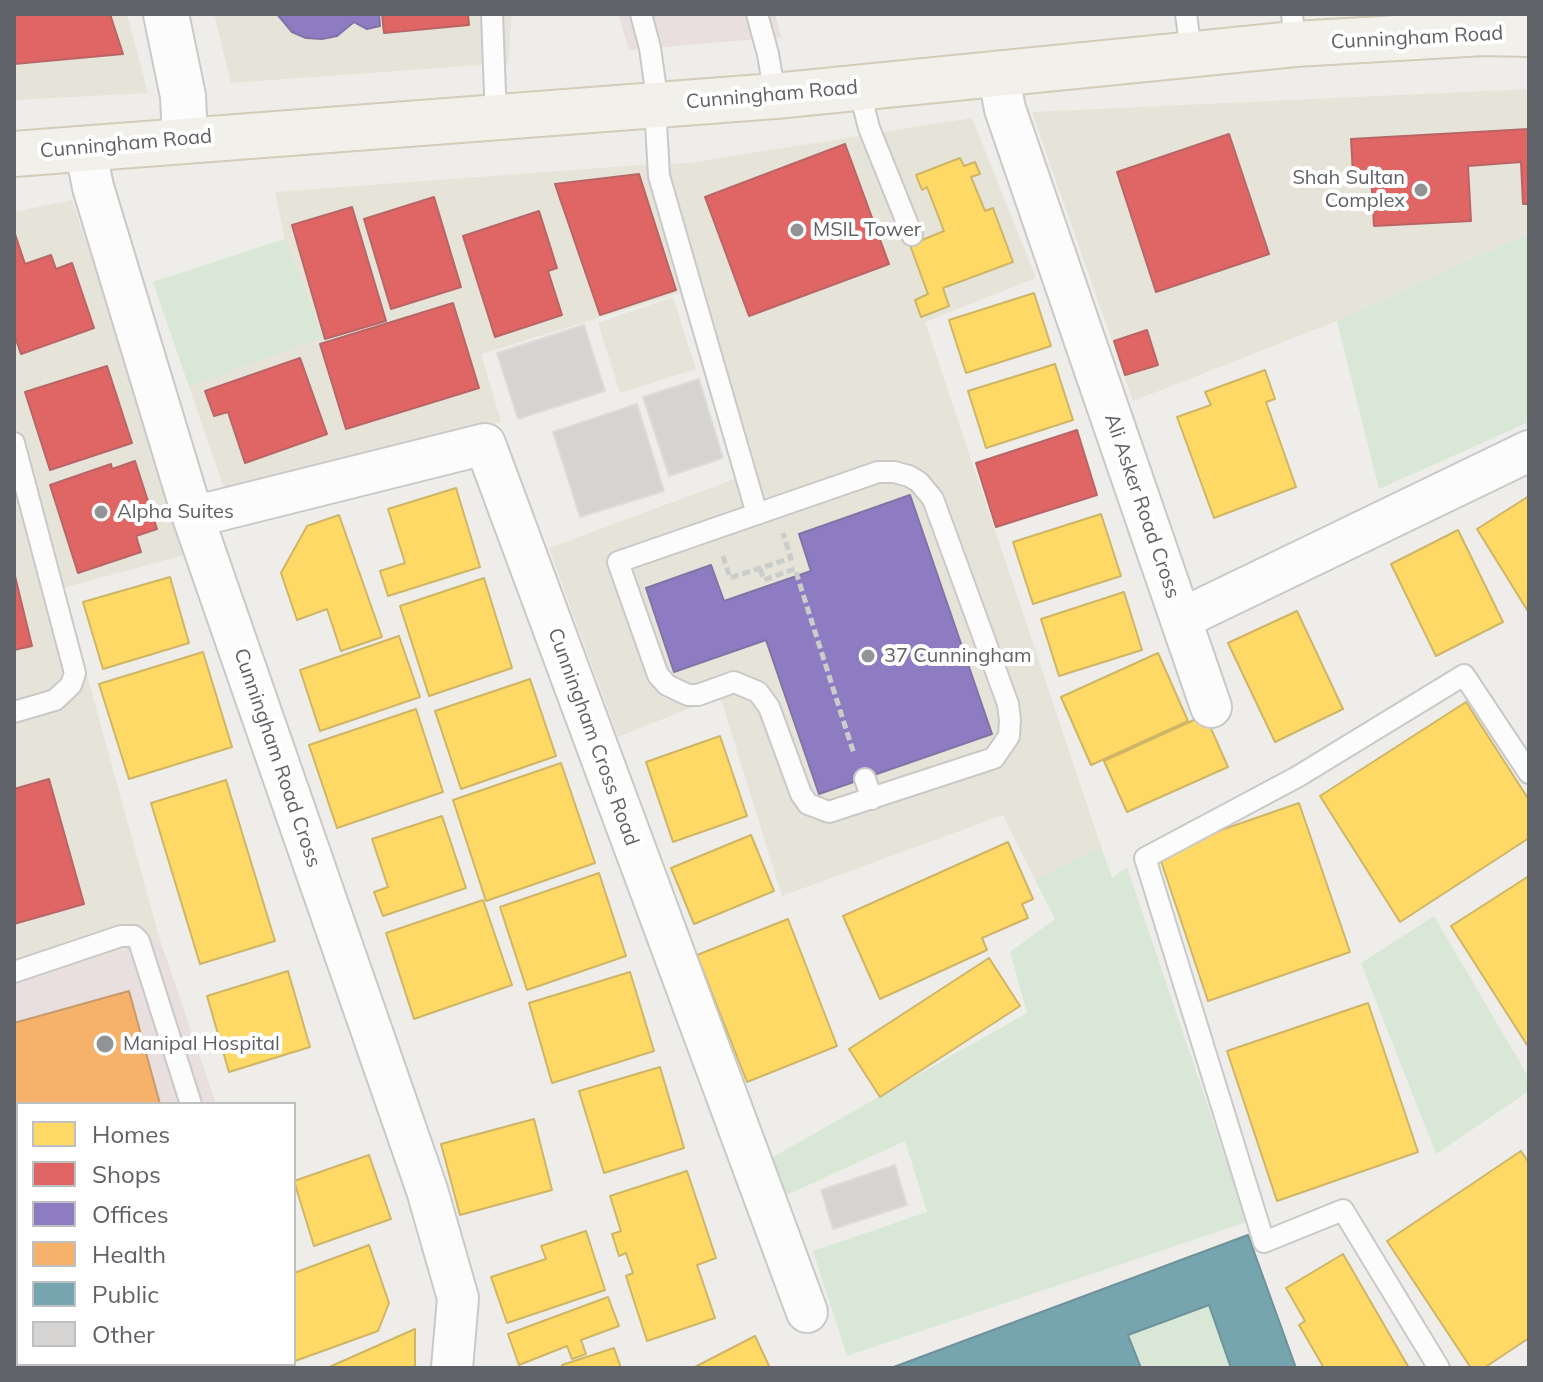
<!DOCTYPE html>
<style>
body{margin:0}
#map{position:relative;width:1543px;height:1382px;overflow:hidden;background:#eeede9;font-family:Mulish,sans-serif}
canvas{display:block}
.frame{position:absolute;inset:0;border:16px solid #5f6266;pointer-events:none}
.legend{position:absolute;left:16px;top:1102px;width:280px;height:264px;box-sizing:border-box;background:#fff;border:2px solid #bfc0c2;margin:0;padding:10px 14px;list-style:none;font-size:24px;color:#5f6266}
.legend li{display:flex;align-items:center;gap:16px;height:40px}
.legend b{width:40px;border:2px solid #bfc0c2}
</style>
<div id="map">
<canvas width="1543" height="1382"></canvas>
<div class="frame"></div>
<ul class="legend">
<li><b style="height:22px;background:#ffd966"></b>Homes</li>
<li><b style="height:22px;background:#e06666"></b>Shops</li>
<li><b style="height:22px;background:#8e7cc3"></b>Offices</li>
<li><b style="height:22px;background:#f6b26b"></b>Health</li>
<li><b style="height:22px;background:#76a5af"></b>Public</li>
<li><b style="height:22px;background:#d5d4d2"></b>Other</li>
</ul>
</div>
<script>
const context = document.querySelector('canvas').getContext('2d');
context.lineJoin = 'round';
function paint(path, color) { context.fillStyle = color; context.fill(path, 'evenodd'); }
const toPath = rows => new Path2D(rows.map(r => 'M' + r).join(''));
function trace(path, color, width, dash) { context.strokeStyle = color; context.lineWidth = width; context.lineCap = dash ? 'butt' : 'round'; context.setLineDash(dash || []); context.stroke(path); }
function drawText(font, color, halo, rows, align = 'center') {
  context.font = font + ' Mulish,sans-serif'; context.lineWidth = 8; context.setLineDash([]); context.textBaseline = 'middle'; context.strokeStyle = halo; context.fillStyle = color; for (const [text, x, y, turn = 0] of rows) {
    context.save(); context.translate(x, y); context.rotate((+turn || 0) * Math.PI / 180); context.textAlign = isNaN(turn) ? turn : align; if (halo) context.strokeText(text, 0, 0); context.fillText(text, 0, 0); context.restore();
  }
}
paint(toPath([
 [14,14,127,14,148,93,14,100],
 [214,14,512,14,508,63,231,83],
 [1529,89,1529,233,1337,321,1133,401,1032,112],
 [972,118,1036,278,925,322,1101,846,1035,880,1003,815,782,896,720,696,618,737,549,548,735,479,680,293,481,354,501,422,226,494,153,282,285,239,275,192,640,165,689,163],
 [72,200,191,553,63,588,160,940,14,984,14,212],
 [673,297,696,369,620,393,598,323]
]), '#e6e3d8');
paint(toPath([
 [618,14,775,14,781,37,629,50],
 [160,940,216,1104,18,1104,18,1190,14,1192,14,984]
]), '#e9dfde');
paint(toPath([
 [1529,233,1529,422,1379,489,1337,321],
 [285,239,323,337,189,386,153,282],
 [1101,846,1112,878,1127,867,1247,1222,847,1356,813,1251,927,1212,905,1141,782,1197,764,1162,1027,1013,1010,952,1055,919,1035,880],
 [1434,916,1529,1078,1529,1091,1436,1154,1361,963],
 [1209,1305,1231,1368,1141,1368,1128,1335]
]), '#d9e8d6');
const homes = toPath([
 [960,158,964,166,975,162,980,174,971,177,985,211,993,208,1013,262,943,288,949,306,921,317,915,300,928,294,910,245,944,231,927,187,922,190,916,175,960,158],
 [1034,293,1051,346,966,373,949,320,1034,293],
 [1055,364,1073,420,986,448,968,391,1055,364],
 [1265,370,1275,399,1266,402,1296,487,1214,518,1177,417,1211,405,1205,392,1265,370],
 [456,488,480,567,388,596,380,571,405,563,388,509,456,488],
 [1529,496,1529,613,1477,529,1529,496],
 [1101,514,1121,576,1033,604,1013,542,1101,514],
 [339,515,382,637,341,651,327,609,297,620,281,573,307,526,339,515],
 [1458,530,1503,622,1436,656,1391,564,1458,530],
 [170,577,189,643,103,669,83,602,170,577],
 [484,578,512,668,429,696,400,606,484,578],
 [1124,592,1142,650,1059,676,1041,619,1124,592],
 [1297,611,1343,709,1275,742,1228,643,1297,611],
 [399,636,420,697,320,731,300,670,399,636],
 [203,652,232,747,129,779,99,684,203,652],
 [1158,653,1188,721,1091,765,1061,697,1158,653],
 [530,679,556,756,461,789,435,711,530,679],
 [1466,702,1529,800,1529,838,1400,922,1320,796,1466,702],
 [416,709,443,792,337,828,309,745,416,709],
 [1205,715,1228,767,1127,812,1104,761,1205,715],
 [720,736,747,816,673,842,646,762,720,736],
 [561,763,595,863,486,901,453,800,561,763],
 [226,780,275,941,200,964,151,803,226,780],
 [1299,803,1350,952,1208,1001,1158,852,1299,803],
 [442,816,466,888,383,916,374,892,388,887,372,839,442,816],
 [751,835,774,891,694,924,671,868,751,835],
 [1008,842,1033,899,1022,904,1028,918,982,938,987,950,880,999,843,916,1008,842],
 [599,873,626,956,527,990,500,907,599,873],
 [1529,876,1529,1048,1451,926,1529,876],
 [483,900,512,985,414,1019,386,933,483,900],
 [788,919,837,1046,747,1082,697,955,788,919],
 [989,958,1020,1006,880,1097,849,1049,989,958],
 [288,971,310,1047,229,1072,207,996,288,971],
 [630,972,654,1051,552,1083,529,1003,630,972],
 [1368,1003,1418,1152,1277,1201,1227,1051,1368,1003],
 [660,1067,684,1148,604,1173,579,1091,660,1067],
 [534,1119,552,1190,460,1215,441,1144,534,1119],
 [1521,1151,1529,1163,1529,1338,1484,1368,1471,1368,1387,1241,1521,1151],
 [369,1155,391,1219,314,1246,294,1181,369,1155],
 [687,1171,716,1258,697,1265,715,1318,647,1341,626,1276,633,1273,626,1253,619,1256,612,1234,621,1231,610,1196,687,1171],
 [586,1231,605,1290,507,1323,491,1277,546,1259,541,1246,586,1231],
 [369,1245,389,1303,378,1331,295,1361,294,1273,369,1245],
 [1343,1254,1409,1368,1324,1368,1299,1325,1305,1321,1286,1288,1343,1254],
 [608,1297,619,1326,581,1340,586,1354,572,1359,567,1346,519,1365,508,1334,608,1297],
 [415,1329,415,1368,327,1368,415,1329],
 [755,1336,770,1368,693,1368,755,1336],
 [614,1348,621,1368,563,1368,562,1365,614,1348]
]);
paint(homes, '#ffd966');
trace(homes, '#cfb566', 2);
const shops = toPath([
 [14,14,110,14,123,54,14,64,14,14],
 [382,14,468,14,469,25,384,33,382,14],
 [1529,129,1529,204,1523,204,1521,162,1468,166,1471,221,1374,226,1371,174,1353,175,1351,139,1529,129],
 [1229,134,1269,254,1156,292,1117,172,1229,134],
 [845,144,889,264,749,316,705,197,845,144],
 [639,174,676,290,600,315,555,184,639,174],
 [434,197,461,287,391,309,364,219,434,197],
 [352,207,386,321,325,339,292,225,352,207],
 [539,211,557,268,548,271,562,315,495,337,463,236,539,211],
 [15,234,25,264,51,255,56,269,72,263,94,328,21,354,14,334,15,234],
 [453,303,479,388,346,429,320,344,453,303],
 [1147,330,1158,365,1125,375,1114,341,1147,330],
 [300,358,327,434,245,463,228,412,214,416,205,391,300,358],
 [107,366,132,443,50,470,25,392,107,366],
 [1077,430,1097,495,996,527,976,463,1077,430],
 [135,461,157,529,136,536,141,552,78,573,50,485,111,464,112,469,135,461],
 [14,572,32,646,14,650,14,572],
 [49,779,84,904,14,924,14,789,49,779],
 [14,1228,18,1241,18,1304,14,1306,14,1228],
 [18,1361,18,1364,95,1364,96,1368,14,1368,14,1362,18,1361],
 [135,1364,182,1364,184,1368,136,1368,135,1364],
 [195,1364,270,1364,272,1368,196,1368,195,1364]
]);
paint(shops, '#e06666');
trace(shops, '#b96566', 2);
const offices = toPath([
 [277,14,379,14,380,26,367,29,354,22,337,36,322,39,306,38,292,32,277,14],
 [910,495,992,734,819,794,766,640,674,672,646,588,711,565,724,601,811,571,799,534,910,495]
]);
paint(offices, '#8e7cc3');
trace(offices, '#8074a7', 2);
const health = toPath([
 [129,991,160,1104,18,1104,18,1165,14,1166,14,1023,129,991]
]);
paint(health, '#f6b26b');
trace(health, '#c99a6a', 2);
const public = toPath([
 [1248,1235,1296,1368,1231,1368,1209,1305,1128,1335,1141,1368,891,1368,1248,1235]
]);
paint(public, '#76a5af');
trace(public, '#6f9199', 2);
const building = toPath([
 [584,325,605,391,518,419,497,353,584,325],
 [699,379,723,458,669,476,643,397,699,379],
 [637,404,664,491,580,517,553,432,637,404],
 [895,1165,907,1205,833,1229,821,1190,895,1165]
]);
paint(building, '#d5d4d2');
trace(building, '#dedcd8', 2);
const service = toPath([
 [492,14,496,119],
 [641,14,650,48,658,105],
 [757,14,768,54,775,96],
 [1186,14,1191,52],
 [1292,14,1295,44],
 [859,88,869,128,912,235],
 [655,105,659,176,757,514],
 [14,443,75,673,71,685,55,700,14,712],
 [878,472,894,472,909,476,919,482,933,499,1008,704,1010,720,1009,736,994,758,829,812,808,804,801,794,769,707,758,692,734,682,698,695,688,695,667,685,658,675,618,562,878,472],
 [865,779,872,799],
 [14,972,121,936,134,936,139,941,191,1104],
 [14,1181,18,1180],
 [1439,1368,1343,1210,1264,1242,1145,858,1297,777,1464,675,1529,773]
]);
const minor = toPath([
 [998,73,1005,109,1211,707],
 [85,147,93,187,193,517,427,1190,458,1298,452,1368],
 [193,517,485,444,807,1312],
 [1181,619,1529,451],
 [14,1336,18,1335]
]);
const tertiary = toPath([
 [166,14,183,96,185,139]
]);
const primary = toPath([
 [14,154,775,96,1295,44,1483,33,1529,34]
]);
trace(service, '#c9c9c9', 24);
trace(minor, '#c9c9c9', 44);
trace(tertiary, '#c9c9c9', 48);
trace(primary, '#d3ccba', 48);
trace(toPath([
 [723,556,730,578,791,558,783,533],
 [760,569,764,580,795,569,854,754]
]), '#cacecb', 5, [8, 4]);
trace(service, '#fcfcfc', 20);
trace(minor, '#fcfcfc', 40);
trace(tertiary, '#fcfcfc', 44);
trace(primary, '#f2f0ea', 44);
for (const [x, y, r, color] of [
 [1421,190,8,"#919394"],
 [797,230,8,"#919394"],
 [101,512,8,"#919394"],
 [868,656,8,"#919394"],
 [105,1044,10,"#919394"]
]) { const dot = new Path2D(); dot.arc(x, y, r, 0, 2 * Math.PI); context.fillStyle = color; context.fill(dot); trace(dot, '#fff', 3); }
drawText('20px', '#5f6266', '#fff', [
 ["Cunningham Road",1417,38,-3],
 ["Cunningham Road",772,95,-5],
 ["Cunningham Road",126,144,-5],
 ["Ali Asker Road Cross",1142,506,71],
 ["Cunningham Cross Road",593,737,70],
 ["Cunningham Road Cross",277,758,71]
]);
drawText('20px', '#5f6266', '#fff', [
 ["Shah Sultan",1405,178,"right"],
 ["Complex",1405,201,"right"],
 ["MSIL Tower",813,230],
 ["Alpha Suites",117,512],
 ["37 Cunningham",884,656],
 ["Manipal Hospital",123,1044]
], 'left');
</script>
